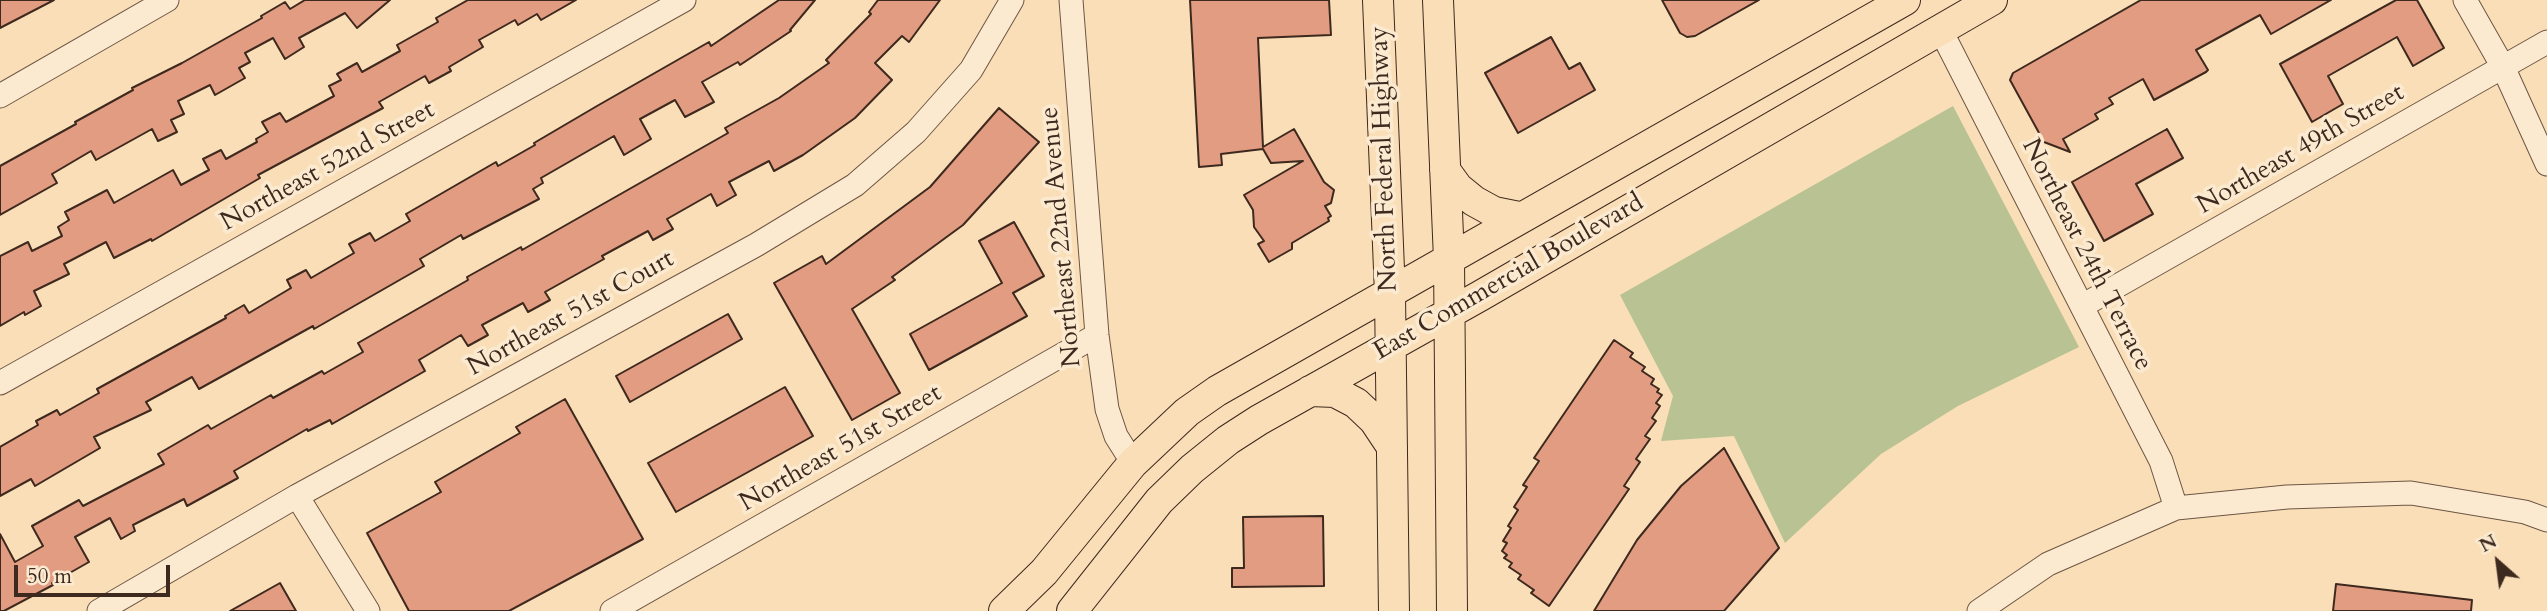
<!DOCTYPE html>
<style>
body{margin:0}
#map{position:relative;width:2547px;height:611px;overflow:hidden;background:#f9deb7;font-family:Cardo,serif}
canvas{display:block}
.north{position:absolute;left:2463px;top:527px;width:70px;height:70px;-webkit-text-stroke:5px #fbead0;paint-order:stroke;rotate:332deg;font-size:19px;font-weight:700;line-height:28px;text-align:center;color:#3e291e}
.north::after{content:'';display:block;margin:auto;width:24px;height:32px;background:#3e291e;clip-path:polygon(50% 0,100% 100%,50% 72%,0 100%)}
.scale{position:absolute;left:14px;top:565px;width:156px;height:32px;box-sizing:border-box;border:4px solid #3e291e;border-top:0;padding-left:9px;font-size:21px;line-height:24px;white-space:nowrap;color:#3e291e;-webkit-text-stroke:5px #fbead0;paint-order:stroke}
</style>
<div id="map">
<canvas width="2547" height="611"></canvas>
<div class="north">N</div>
<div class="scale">50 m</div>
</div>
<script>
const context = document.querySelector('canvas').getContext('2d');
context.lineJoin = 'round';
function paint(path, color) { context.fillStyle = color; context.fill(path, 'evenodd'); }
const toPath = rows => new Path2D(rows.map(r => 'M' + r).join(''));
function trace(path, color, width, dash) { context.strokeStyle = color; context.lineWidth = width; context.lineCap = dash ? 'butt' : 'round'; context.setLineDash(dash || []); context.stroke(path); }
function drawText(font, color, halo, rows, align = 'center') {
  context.font = font + ' Cardo,serif'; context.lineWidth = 7; context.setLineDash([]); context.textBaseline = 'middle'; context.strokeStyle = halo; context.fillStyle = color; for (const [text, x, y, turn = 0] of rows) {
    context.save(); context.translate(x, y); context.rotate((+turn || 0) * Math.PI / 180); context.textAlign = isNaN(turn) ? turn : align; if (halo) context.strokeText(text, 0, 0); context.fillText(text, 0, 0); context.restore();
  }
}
paint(toPath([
 [1953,106,2079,347,1958,406,1881,454,1785,543,1734,436,1661,441,1673,396,1620,295]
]), '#b8c293');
const building = toPath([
 [0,0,54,0,0,28,0,0],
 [305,0,390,0,357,28,345,13,299,38,304,47,285,59,273,38,245,53,250,62,239,68,245,78,215,95,210,85,178,101,184,114,171,120,177,132,158,141,152,129,96,160,91,151,52,174,57,183,0,215,0,166,76,124,75,122,133,90,132,88,182,63,262,18,261,16,285,2,290,9,305,0],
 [468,0,576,0,541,20,537,14,518,25,515,20,479,40,483,47,449,67,451,71,429,83,425,76,379,102,383,108,258,175,260,178,152,241,151,239,114,258,106,242,64,264,69,274,34,291,41,306,25,315,24,312,0,326,0,256,28,242,32,251,62,236,58,227,69,220,65,212,107,190,114,203,173,170,181,185,209,170,203,159,221,150,226,159,257,142,256,139,268,132,262,122,280,113,286,122,334,96,329,86,341,80,337,74,357,63,362,72,400,51,397,45,438,22,436,18,468,0],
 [779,0,815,0,790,30,791,31,740,65,738,62,702,82,714,102,685,117,675,100,640,119,651,139,624,155,614,136,541,178,543,183,533,189,539,199,463,239,461,235,420,259,424,266,314,329,313,326,199,389,192,377,146,402,151,410,94,437,100,448,35,486,31,479,0,496,0,447,38,425,36,421,57,410,60,415,99,393,97,389,226,318,225,316,244,305,249,313,291,288,287,280,306,270,311,278,354,253,349,244,370,233,375,241,410,221,406,214,496,162,498,166,535,145,534,143,597,106,709,42,711,46,779,0],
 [878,0,940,0,909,42,902,36,875,63,892,80,855,118,803,155,774,171,769,161,729,182,736,195,717,206,711,194,667,219,673,229,653,240,648,231,602,256,604,259,545,292,550,300,528,312,523,303,482,325,488,335,468,346,461,335,419,360,425,371,332,424,330,420,308,431,307,429,234,471,238,478,187,506,184,499,133,525,135,531,121,539,110,518,75,537,89,562,52,583,53,585,4,611,0,611,0,534,15,562,43,546,32,526,79,500,83,506,164,464,158,454,208,425,211,429,271,395,273,398,322,371,324,374,363,352,358,343,468,280,467,277,521,247,522,250,728,133,725,128,779,98,829,63,826,60,871,14,869,12,878,0],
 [1190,0,1329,0,1331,35,1258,38,1263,147,1294,129,1324,182,1334,190,1331,203,1325,206,1331,216,1328,218,1329,221,1292,243,1292,249,1269,262,1258,244,1264,241,1254,227,1253,210,1244,195,1303,161,1271,163,1263,149,1221,154,1222,165,1199,167,1190,0],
 [1662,0,1759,0,1695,36,1687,37,1680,33,1662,0],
 [2141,0,2331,0,2271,34,2260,15,2196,50,2208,70,2206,72,2154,100,2143,79,2109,98,2113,104,2095,114,2098,119,2063,139,2070,152,2044,142,2010,80,2013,73,2141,0],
 [2396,0,2417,0,2444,48,2413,66,2397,37,2328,76,2343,104,2312,122,2280,64,2396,0],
 [1551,37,1569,69,1580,63,1595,90,1518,133,1485,73,1551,37],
 [999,108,1039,142,963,225,892,277,895,280,852,309,900,393,852,420,774,283,822,256,826,264,930,187,999,108],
 [2167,129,2183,158,2136,184,2153,214,2104,241,2072,182,2167,129],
 [1014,222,1044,276,1013,293,1027,316,929,370,910,334,1002,283,979,241,1014,222],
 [728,314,742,339,630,402,616,376,728,314],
 [1614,340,1633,353,1630,357,1645,367,1642,371,1654,379,1651,384,1659,389,1657,392,1662,395,1656,403,1660,406,1652,418,1656,421,1645,436,1650,439,1636,459,1640,462,1624,486,1629,489,1549,606,1531,593,1534,590,1518,579,1521,575,1509,567,1512,563,1504,558,1507,555,1502,551,1507,543,1503,541,1511,528,1508,526,1518,510,1514,507,1527,487,1523,485,1539,461,1534,458,1614,340],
 [785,387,813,436,676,512,648,463,785,387],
 [565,399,643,539,509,611,409,611,367,533,441,492,435,482,520,433,516,427,565,399],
 [1724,448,1779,548,1724,611,1594,611,1637,540,1681,486,1724,448],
 [1323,516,1324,586,1232,587,1232,568,1244,568,1243,517,1323,516],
 [280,583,296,611,230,611,280,583],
 [2336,584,2472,600,2471,611,2333,611,2336,584]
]);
paint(building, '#e29c81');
trace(building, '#3e291e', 2);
const minor = toPath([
 [1071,0,1097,335,1107,409,1116,436,1133,463],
 [2465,0,2503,67,2547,164],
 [1940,29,2161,461,2176,508],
 [0,96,167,0],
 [2082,306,2547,42],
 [0,383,684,0],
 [297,496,368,611],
 [99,611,297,496,756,245,855,185,916,132,971,70,1012,0],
 [612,611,1097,335],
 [1979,611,2048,564,2176,508,2287,497,2411,493,2525,512,2547,520]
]);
const major = toPath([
 [1378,0,1390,294,1394,611],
 [1438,0,1449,259,1452,611],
 [1445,170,1458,188,1474,201,1494,212,1519,217],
 [1310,391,1335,392,1356,403,1374,420,1392,447],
 [1004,611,1044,572,1133,463,1187,412,1217,391,1905,0],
 [1072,611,1159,501,1192,469,1228,440,1259,420,1480,296,1992,0]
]);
trace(minor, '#6d5644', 25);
trace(major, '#3e291e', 32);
trace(minor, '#fbead0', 23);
trace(major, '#f9deb7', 30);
drawText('26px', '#3e291e', '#fbead0', [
 ["Northeast 49th Street",2301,150,-30],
 ["North Federal Highway",1385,159,-92],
 ["Northeast 52nd Street",328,167,-29],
 ["Northeast 22nd Avenue",1062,237,-95],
 ["Northeast 24th Terrace",2086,255,63],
 ["East Commercial Boulevard",1509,278,-30],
 ["Northeast 51st Court",571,314,-29],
 ["Northeast 51st Street",841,449,-30]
]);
</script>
